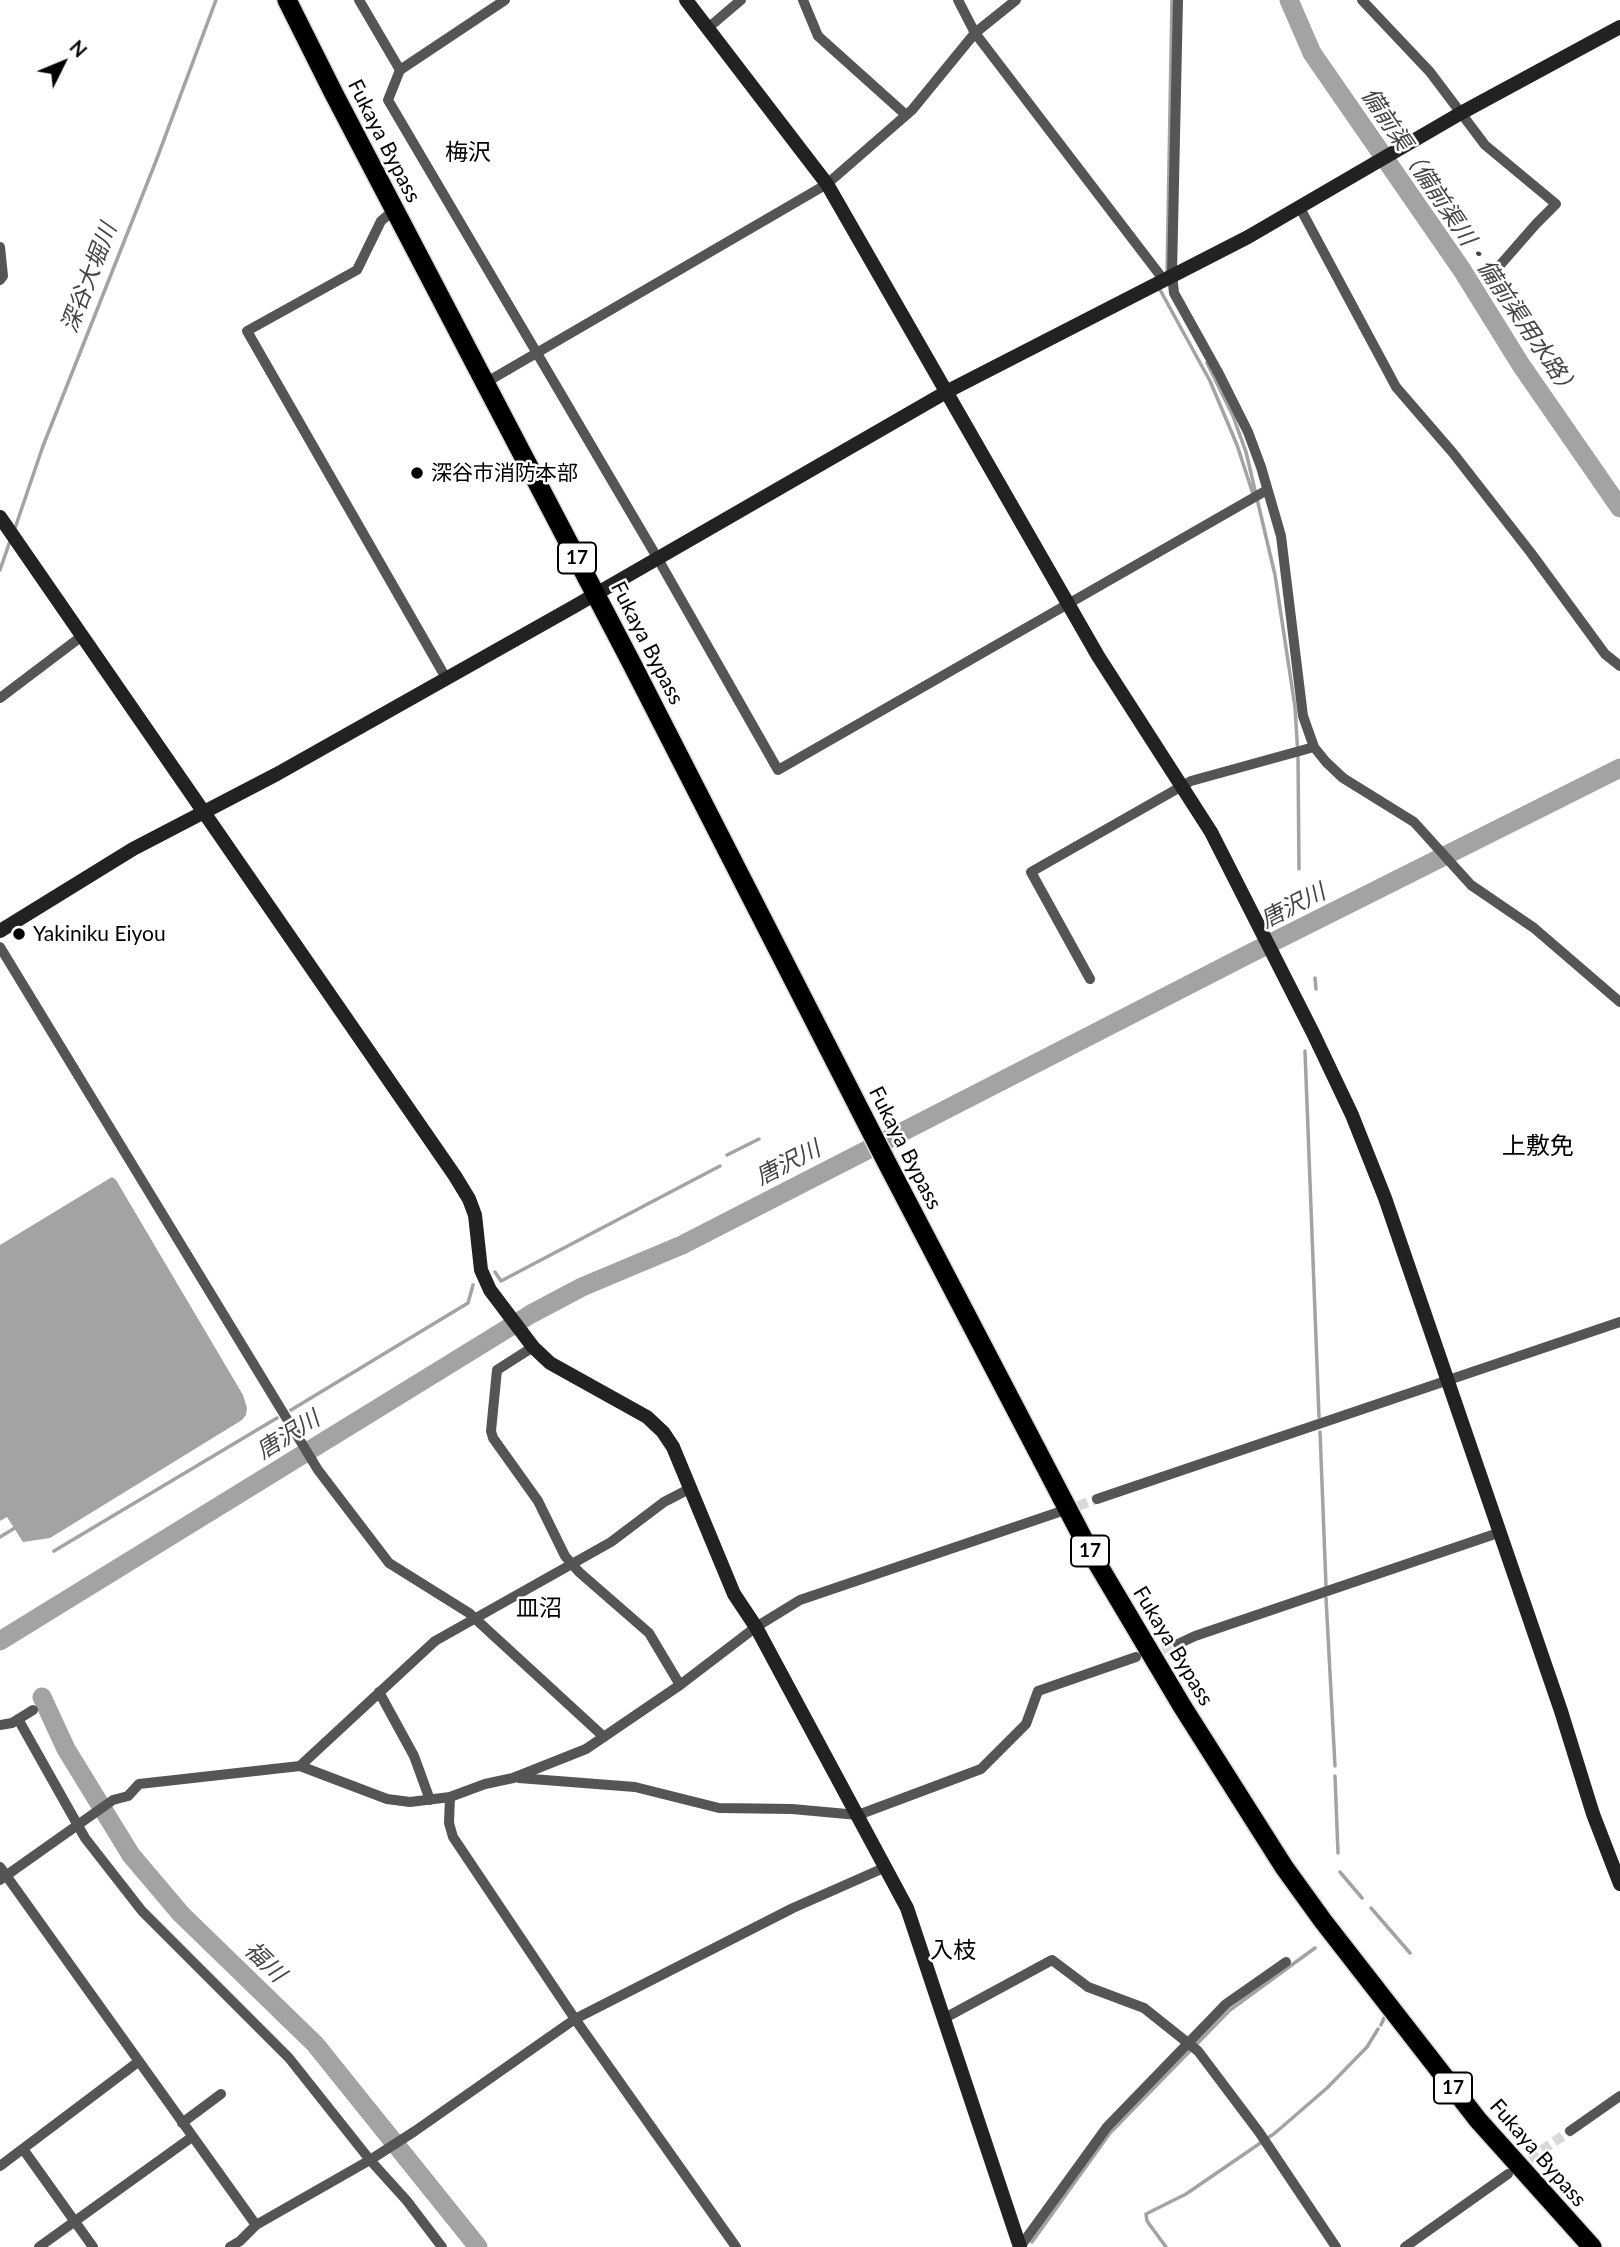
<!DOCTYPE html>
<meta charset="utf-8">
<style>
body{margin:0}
#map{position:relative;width:1620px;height:2247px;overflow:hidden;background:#fff;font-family:Lato,sans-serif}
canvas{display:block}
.north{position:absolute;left:28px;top:28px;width:70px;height:70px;-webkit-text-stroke:5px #fff;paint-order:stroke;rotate:47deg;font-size:19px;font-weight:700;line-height:28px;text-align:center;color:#000}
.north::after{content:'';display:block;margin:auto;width:24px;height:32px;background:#000;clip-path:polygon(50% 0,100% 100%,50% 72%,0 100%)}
</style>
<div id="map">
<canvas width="1620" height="2247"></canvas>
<div class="north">N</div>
</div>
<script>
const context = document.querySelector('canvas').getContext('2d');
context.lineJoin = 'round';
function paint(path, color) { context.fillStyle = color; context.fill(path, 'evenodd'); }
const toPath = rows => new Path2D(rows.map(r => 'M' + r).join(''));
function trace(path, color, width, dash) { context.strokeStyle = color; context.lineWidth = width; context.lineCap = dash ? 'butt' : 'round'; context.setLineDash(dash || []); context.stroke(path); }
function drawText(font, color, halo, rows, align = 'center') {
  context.font = font + ' Lato,"Noto Sans JP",sans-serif'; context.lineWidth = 5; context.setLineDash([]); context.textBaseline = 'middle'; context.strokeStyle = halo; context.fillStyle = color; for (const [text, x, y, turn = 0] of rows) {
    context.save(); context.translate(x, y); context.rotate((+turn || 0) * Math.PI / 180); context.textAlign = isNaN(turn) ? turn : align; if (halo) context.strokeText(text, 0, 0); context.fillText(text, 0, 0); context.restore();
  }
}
paint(toPath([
 [112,1177,116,1180,243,1395,247,1408,246,1415,242,1420,50,1538,23,1542,7,1517,0,1521,0,1245]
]), '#a3a3a3');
trace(toPath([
 [1167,274,1172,0],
 [1159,288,1210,381,1237,445,1253,494],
 [1207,363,1233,416,1246,452,1275,575,1295,707,1298,756,1299,869],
 [14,531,43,446,156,161,216,0],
 [0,570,10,541],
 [1315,978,1316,989],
 [1305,1051,1319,1417],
 [727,1155,759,1139],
 [495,1272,501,1281,720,1166],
 [291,1410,468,1303,473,1285],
 [1320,1432,1326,1586],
 [0,1537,18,1526],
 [54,1551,277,1418],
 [1326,1598,1335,1766],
 [1335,1776,1338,1853],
 [1340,1872,1362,1898],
 [1371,1908,1410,1953],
 [1381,2025,1384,2018],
 [1032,2242,1110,2133,1146,2096,1230,2010,1315,1948],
 [1166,2247,1147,2221,1146,2214,1186,2194,1275,2133,1327,2088,1367,2047,1378,2029]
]), '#a3a3a3', 3.5);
trace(toPath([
 [1289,0,1312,53,1462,270,1521,365,1620,508],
 [0,1641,531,1314,582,1287,682,1245,1247,955,1620,768],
 [42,1697,66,1749,131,1855,181,1914,315,2044,478,2247]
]), '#a3a3a3', 19);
trace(toPath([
 [1064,1511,1097,1499],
 [1148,1654,1178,1644],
 [1517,2167,1570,2131]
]), '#d9d9d9', 10, [10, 5]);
const highway = toPath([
 [287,0,333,92,632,664,887,1163,1087,1546,1182,1706,1284,1867,1323,1921,1478,2120,1592,2247]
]);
trace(highway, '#dbdbdb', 22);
trace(toPath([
 [359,0,400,70],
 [505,0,400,70,388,100,658,559,778,770,1267,490],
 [803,0,818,36,906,115],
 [958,0,975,33,1163,279],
 [1178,0,1172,274,1174,293,1219,374,1248,432,1261,467,1281,536,1303,716,1314,747,1326,762,1343,778,1414,822,1471,885,1534,928,1620,1002],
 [1362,0,1430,72,1485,145,1556,204,1536,224,1487,280],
 [708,28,741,0],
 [1300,208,1396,387,1453,453,1531,553,1605,654,1620,666],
 [394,210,381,221,357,270,247,331,446,678],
 [0,247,3,276,0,280],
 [485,383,827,184,912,110,975,33,1016,0],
 [0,698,82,636],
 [0,947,318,1470,389,1563,469,1613,604,1737],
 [1090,979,1031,872,1191,781,1314,747],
 [533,1347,497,1370,491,1431,493,1438,538,1501,565,1556,579,1572,649,1633,680,1685],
 [1097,1499,1620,1322],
 [1178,1644,1195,1636,1498,1533],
 [379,1692,414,1756,430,1800],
 [18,1719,85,1838,142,1911,289,2058,370,2160,407,2201,442,2247],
 [0,1725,12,1723,33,1710],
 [300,1766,435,1641,611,1542,664,1502,691,1488],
 [519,1778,635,1787,719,1808,792,1809,858,1815,981,1769,1026,1724,1038,1691,1136,1657],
 [450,1797,449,1823,453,1837,575,2019,736,2247],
 [0,1867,256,2225],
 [0,1880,113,1800,128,1796,139,1784,300,1766,387,1799,410,1802,450,1797,485,1784,513,1778,586,1749,680,1685,756,1627,800,1600,1059,1512],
 [943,2019,1052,1960,1088,1987,1144,2008,1198,2051,1259,2132,1336,2247],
 [182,2123,221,2094],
 [1570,2131,1620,2096],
 [23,2149,93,2247],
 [0,2166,138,2062],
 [39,2247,192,2137],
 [230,2247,240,2241,256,2225,370,2160,415,2131,575,2019,793,1908,886,1867],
 [1020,2247,1107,2127,1226,2004,1286,1962],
 [1405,2247,1508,2174]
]), '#555', 10);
trace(toPath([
 [686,0,827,184,1098,656,1211,832,1313,1033,1352,1115,1385,1198,1561,1711,1593,1814,1620,1884],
 [0,517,455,1176,469,1199,475,1215,481,1270,490,1290,533,1347,550,1363,647,1417,663,1432,673,1447,734,1594,756,1627,907,1908,1020,2247],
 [0,931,133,849,277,774,575,606,948,391,1248,237,1461,113,1620,27]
]), '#222', 14);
trace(highway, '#000', 19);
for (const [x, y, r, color] of [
 [417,473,7,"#000"],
 [19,934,7,"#000"]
]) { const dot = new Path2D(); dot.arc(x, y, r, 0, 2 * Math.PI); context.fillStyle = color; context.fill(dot); trace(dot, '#fff', 2.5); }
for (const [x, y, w] of [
 [577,558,38],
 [1090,1551,38],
 [1453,2088,38]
]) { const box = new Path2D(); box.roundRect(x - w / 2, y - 15.5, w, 31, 5); context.fillStyle = '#fff'; context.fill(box); trace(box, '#000', 2); }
drawText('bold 19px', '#000', null, [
 ["17",577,558],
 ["17",1090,1551],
 ["17",1453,2088]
]);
drawText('21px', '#000', '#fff', [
 ["Fukaya Bypass",384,141,63],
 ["Fukaya Bypass",647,643,63],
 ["Fukaya Bypass",905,1148,63],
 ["Fukaya Bypass",1173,1646,59],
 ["Fukaya Bypass",1538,2153,49]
]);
drawText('21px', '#000', '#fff', [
 ["深谷市消防本部",431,473],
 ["Yakiniku Eiyou",33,934]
], 'left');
drawText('23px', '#000', '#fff', [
 ["梅沢",468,153],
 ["皿沼",539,1609],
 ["入枝",953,1951]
]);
drawText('italic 23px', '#444', '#fff', [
 ["備前渠（備前渠川・備前渠用水路）",1470,243,56],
 ["深谷大堀川",89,278,-69],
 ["唐沢川",1293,906,-27],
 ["唐沢川",788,1163,-27],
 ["唐沢川",288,1435,-32],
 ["福川",265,1962,44]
]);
drawText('24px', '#000', '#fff', [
 ["上敷免",1538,1146]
]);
</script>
